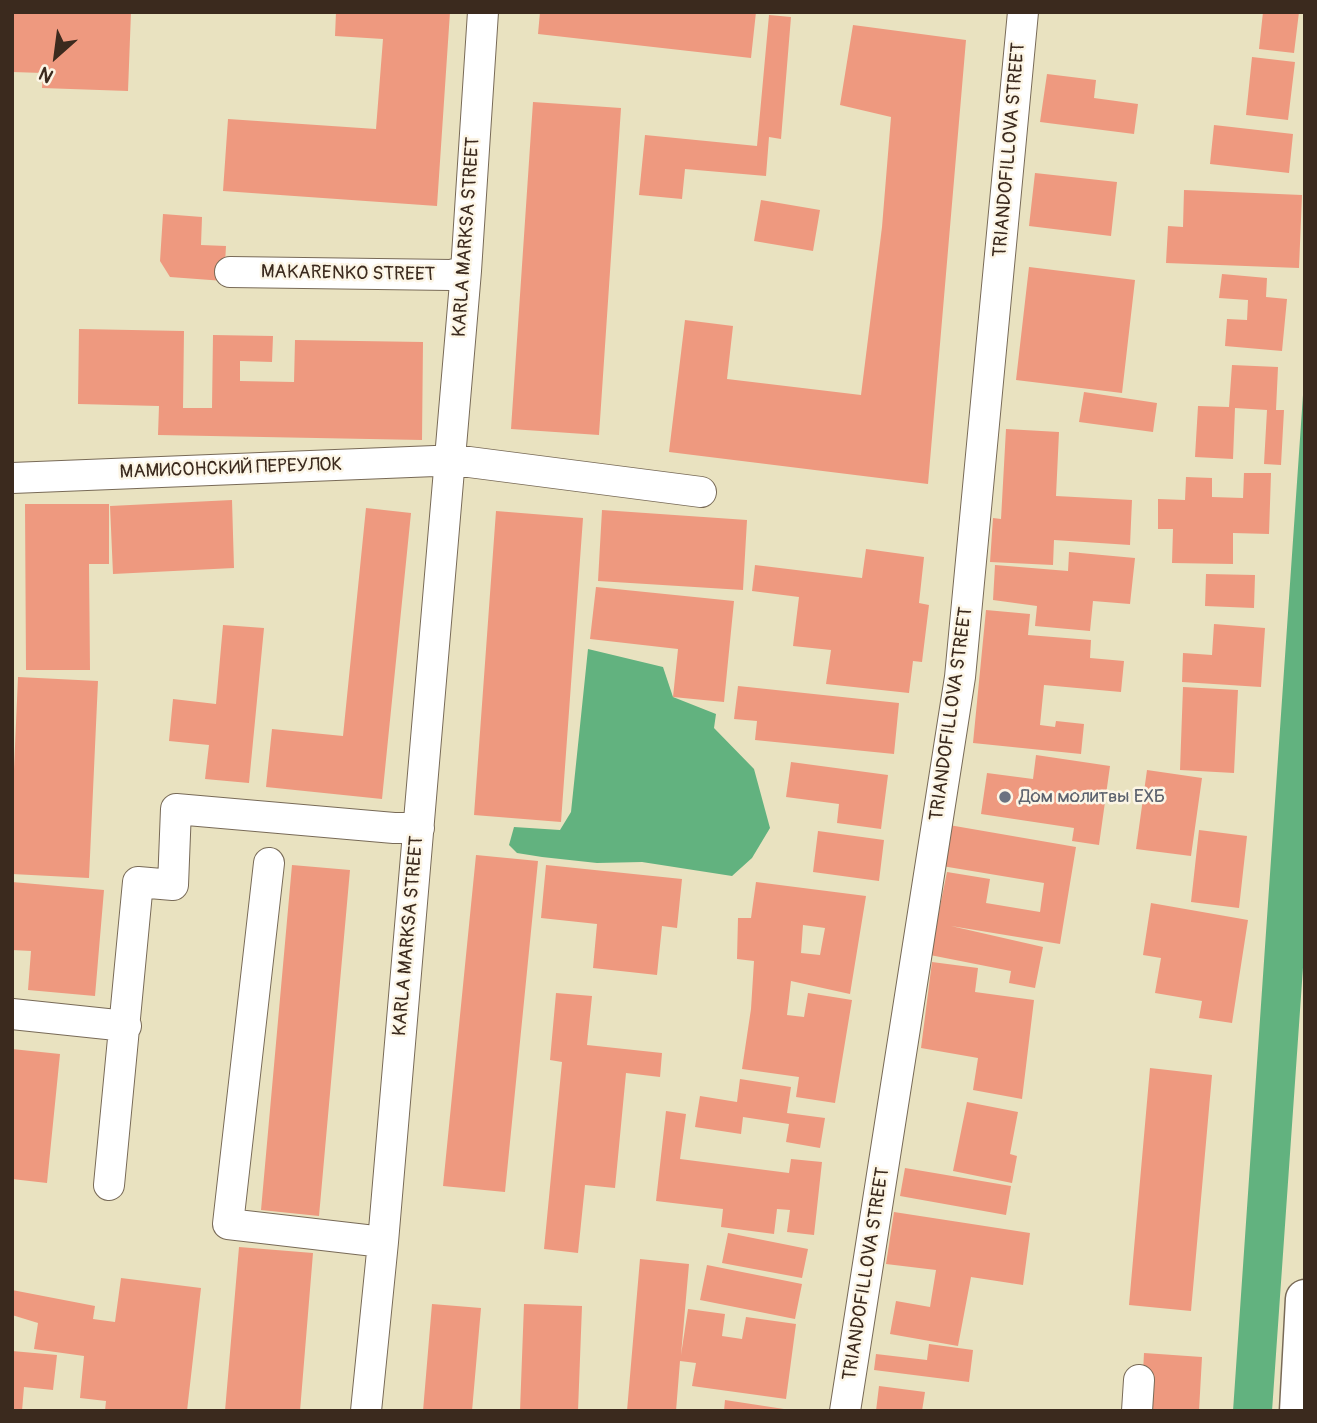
<!DOCTYPE html>
<meta charset="utf-8">
<style>
body{margin:0}
#map{position:relative;width:1317px;height:1423px;overflow:hidden;background:#e9e2c0;font-family:Pangolin,sans-serif}
canvas{display:block}
.frame{position:absolute;inset:0;border:14px solid #3b2a1e;pointer-events:none}
.north{position:absolute;left:21px;top:21px;width:70px;height:70px;-webkit-text-stroke:5px #fcf5e5;paint-order:stroke;rotate:208deg;font-size:19px;font-weight:700;line-height:28px;text-align:center;color:#3b2a1e}
.north::after{content:'';display:block;margin:auto;width:24px;height:32px;background:#3b2a1e;clip-path:polygon(50% 0,100% 100%,50% 72%,0 100%)}
</style>
<div id="map">
<canvas width="1317" height="1423"></canvas>
<div class="frame"></div>
<div class="north">N</div>
</div>
<script>
const context = document.querySelector('canvas').getContext('2d');
context.lineJoin = 'round';
function paint(path, color) { context.fillStyle = color; context.fill(path, 'evenodd'); }
const toPath = rows => new Path2D(rows.map(r => 'M' + r).join(''));
function trace(path, color, width, dash) { context.strokeStyle = color; context.lineWidth = width; context.lineCap = dash ? 'butt' : 'round'; context.setLineDash(dash || []); context.stroke(path); }
function drawText(font, color, halo, rows, align = 'center') {
  context.font = font + ' Pangolin,sans-serif'; context.lineWidth = 5; context.setLineDash([]); context.textBaseline = 'middle'; context.strokeStyle = halo; context.fillStyle = color; for (const [text, x, y, turn = 0] of rows) {
    context.save(); context.translate(x, y); context.rotate((+turn || 0) * Math.PI / 180); context.textAlign = isNaN(turn) ? turn : align; if (halo) context.strokeText(text, 0, 0); context.fillText(text, 0, 0); context.restore();
  }
}
paint(toPath([
 [1305,366,1305,939,1272,1411,1233,1411],
 [588,649,663,667,673,697,716,714,714,728,754,769,770,828,752,858,732,876,642,862,597,863,542,857,517,853,509,845,514,827,560,830,571,812]
]), '#62b27f');
paint(toPath([
 [12,12,131,12,128,91,42,88,43,73,12,72],
 [336,12,450,12,437,206,223,191,228,119,376,129,383,39,335,36],
 [540,12,756,12,751,58,538,34],
 [1263,12,1299,12,1294,53,1259,49],
 [769,15,791,17,781,139,769,137,766,176,685,169,682,199,639,195,645,135,757,146],
 [853,25,966,40,928,484,669,452,685,320,733,326,727,379,861,395,882,227,891,117,840,105],
 [1252,57,1295,62,1288,120,1246,115],
 [1047,74,1096,80,1094,98,1138,104,1134,134,1040,122],
 [533,102,621,108,599,435,511,429],
 [1214,125,1293,134,1289,173,1210,164],
 [1035,173,1117,182,1111,236,1029,226],
 [1184,190,1302,195,1299,268,1166,263,1168,226,1183,227],
 [761,200,820,210,813,251,754,241],
 [163,214,202,217,201,245,226,246,224,281,170,277,160,261],
 [1029,267,1135,280,1122,393,1016,380],
 [1222,274,1267,278,1266,297,1287,299,1282,351,1225,346,1227,319,1247,320,1248,300,1219,298],
 [79,329,184,331,183,408,212,408,213,335,273,336,272,362,240,361,240,381,294,382,295,340,423,342,422,440,158,435,159,406,78,404],
 [1232,365,1278,367,1276,410,1284,410,1281,465,1264,464,1267,410,1235,408,1233,459,1195,457,1198,406,1229,407],
 [1084,392,1157,403,1153,432,1079,422],
 [1006,429,1059,432,1056,496,1132,500,1130,545,1054,540,1053,565,990,562,993,518,1001,519],
 [1244,473,1271,473,1269,534,1233,533,1233,564,1172,563,1173,529,1158,529,1158,499,1185,500,1186,477,1212,478,1212,497,1243,498],
 [232,500,234,568,113,574,110,506],
 [25,504,109,504,109,564,89,564,90,670,26,670],
 [366,508,411,513,382,799,266,787,272,729,343,736],
 [602,510,747,520,743,590,598,581],
 [496,511,583,518,561,822,474,815],
 [866,549,924,557,919,603,929,605,922,662,913,661,909,693,826,684,831,650,793,646,799,597,752,591,755,565,862,578],
 [1069,552,1135,558,1130,604,1093,601,1090,631,1035,626,1037,606,993,600,995,565,1068,571],
 [1206,574,1255,575,1254,608,1205,606],
 [596,587,734,601,724,702,673,697,678,649,590,639],
 [986,610,1030,614,1028,635,1091,640,1090,658,1124,661,1121,692,1044,685,1040,725,1055,727,1056,721,1084,724,1081,754,973,743],
 [1214,624,1265,628,1261,687,1182,682,1183,653,1212,655],
 [223,625,264,628,249,783,205,779,209,745,169,741,173,699,216,704],
 [18,677,98,681,89,878,12,874,12,815],
 [738,686,899,703,894,754,755,740,757,721,734,719],
 [1183,687,1238,690,1234,773,1180,770],
 [1036,755,1110,766,1099,845,1072,841,1074,828,981,814,987,773,1033,779],
 [791,762,888,775,881,829,837,823,839,804,786,797],
 [1147,770,1202,778,1191,856,1136,849],
 [949,825,1076,847,1060,944,951,926,1043,947,1035,988,1009,983,1011,971,930,955,947,872,990,879,986,903,1040,912,1044,883,942,866],
 [1199,830,1247,836,1239,908,1191,902],
 [818,831,884,840,879,881,813,872],
 [476,855,538,861,505,1192,443,1186],
 [292,865,350,870,319,1216,261,1210],
 [546,865,682,879,677,928,662,926,657,975,593,968,597,924,541,918],
 [12,882,104,890,95,996,28,990,31,951,12,950],
 [756,882,866,896,850,994,791,981,787,1015,804,1017,808,993,852,1000,835,1103,796,1097,799,1077,742,1069,751,1009,754,961,737,959,738,918,751,918],
 [803,925,825,928,820,955,801,953],
 [1151,903,1248,920,1232,1023,1199,1018,1202,1001,1155,993,1161,958,1143,955],
 [932,962,978,968,975,992,1034,1000,1022,1099,973,1090,978,1058,921,1048],
 [556,993,592,996,587,1045,662,1053,660,1077,626,1073,615,1188,585,1185,578,1253,544,1249,562,1062,550,1060],
 [12,1049,60,1054,47,1183,12,1179],
 [1150,1068,1212,1075,1191,1311,1129,1305],
 [740,1079,791,1087,787,1113,825,1118,820,1148,786,1142,789,1124,743,1117,741,1134,695,1127,700,1096,737,1102],
 [967,1102,1018,1112,1010,1154,1017,1156,1012,1183,953,1171],
 [666,1111,686,1114,680,1159,789,1173,791,1159,822,1162,814,1235,787,1232,790,1210,777,1209,774,1234,721,1227,723,1209,656,1201],
 [905,1168,1011,1186,1006,1215,900,1196],
 [894,1212,1030,1233,1023,1285,971,1277,958,1346,890,1334,896,1301,930,1307,936,1270,886,1264],
 [728,1233,808,1249,802,1278,722,1263],
 [239,1247,313,1253,300,1411,225,1411],
 [640,1259,689,1264,681,1355,688,1309,725,1314,722,1336,742,1339,746,1317,796,1324,786,1399,692,1386,696,1363,680,1361,676,1411,627,1411],
 [707,1265,802,1284,795,1319,700,1300],
 [121,1278,201,1288,187,1411,105,1411,106,1401,80,1398,84,1356,34,1349,38,1323,12,1315,12,1290,95,1306,93,1319,115,1322],
 [432,1304,481,1308,472,1411,423,1411],
 [524,1304,582,1306,578,1411,520,1411],
 [929,1344,973,1350,969,1382,874,1370,876,1354,927,1360],
 [12,1351,57,1355,53,1390,24,1387,22,1411,12,1411],
 [1144,1353,1202,1357,1199,1411,1141,1411],
 [879,1386,925,1392,922,1411,876,1411],
 [725,1400,784,1409,784,1411,724,1411]
]), '#ee997f');
const minor = toPath([
 [230,272,451,275,466,271],
 [12,478,435,461,469,462,701,492],
 [269,863,228,1224,383,1242],
 [12,1014,126,1026],
 [109,1185,138,882,173,885,176,809,394,828,419,828],
 [366,1411,383,1242,466,271,483,12],
 [845,1411,960,677,1023,12],
 [1137,1411,1139,1380]
]);
const major = toPath([
 [1299,1411,1305,1299]
]);
trace(minor, '#786a57', 32);
trace(major, '#786a57', 41);
trace(minor, '#fff', 30);
trace(major, '#fff', 38);
for (const [x, y, r, color] of [
 [1005,797,7,"#6b7280"]
]) { const dot = new Path2D(); dot.arc(x, y, r, 0, 2 * Math.PI); context.fillStyle = color; context.fill(dot); trace(dot, '#fcf5e5', 2.5); }
drawText('19px', '#3b2a1e', '#fcf5e5', [
 ["TRIANDOFILLOVA STREET",1010,150,-85],
 ["KARLA MARKSA STREET",467,237,-86],
 ["MAKARENKO STREET",348,274,1],
 ["МАМИСОНСКИЙ ПЕРЕУЛОК",231,469,-2],
 ["TRIANDOFILLOVA STREET",952,714,-82],
 ["KARLA MARKSA STREET",409,936,-85],
 ["TRIANDOFILLOVA STREET",867,1274,-81]
]);
drawText('19px', '#5b616d', '#fcf5e5', [
 ["Дом молитвы ЕХБ",1019,797]
], 'left');
</script>
